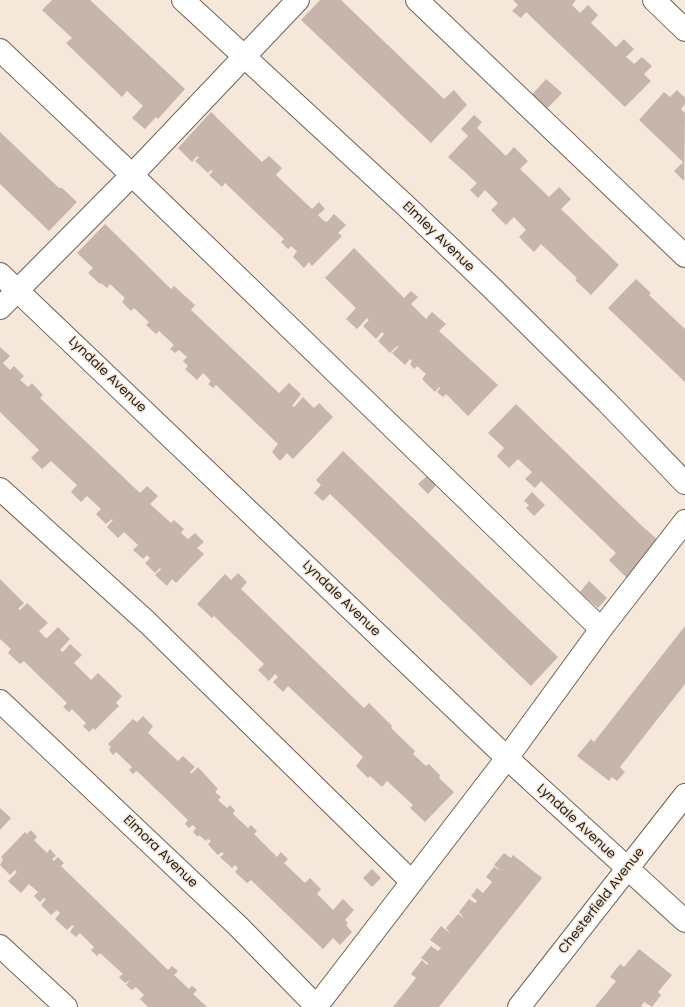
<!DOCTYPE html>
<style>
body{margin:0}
canvas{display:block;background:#f5e7da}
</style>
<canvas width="685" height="1007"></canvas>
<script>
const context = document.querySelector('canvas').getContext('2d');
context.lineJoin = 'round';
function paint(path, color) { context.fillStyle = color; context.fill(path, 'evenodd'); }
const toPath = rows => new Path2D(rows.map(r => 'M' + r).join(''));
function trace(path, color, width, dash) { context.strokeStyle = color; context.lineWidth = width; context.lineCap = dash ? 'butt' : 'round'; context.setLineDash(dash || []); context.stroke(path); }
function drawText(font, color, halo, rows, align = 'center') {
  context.font = font + ' Poppins,sans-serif'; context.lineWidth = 3; context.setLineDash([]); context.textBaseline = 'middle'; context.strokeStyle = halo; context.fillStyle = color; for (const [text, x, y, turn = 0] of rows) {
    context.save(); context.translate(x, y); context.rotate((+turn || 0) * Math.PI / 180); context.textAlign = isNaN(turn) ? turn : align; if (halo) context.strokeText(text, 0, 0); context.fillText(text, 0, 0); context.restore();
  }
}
paint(toPath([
 [52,0,90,0,185,89,158,119,156,117,145,129,132,118,143,106,127,91,122,97,66,43,72,38,42,10],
 [320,0,341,0,444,99,454,90,467,105,431,143,301,20],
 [513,0,576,0,572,5,580,13,588,5,598,15,591,23,613,44,616,47,624,39,634,49,626,57,631,61,634,64,642,57,652,66,644,74,651,81,625,107,526,12,521,18,512,11,518,5],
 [546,79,562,93,543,113,528,99],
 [677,90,685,98,685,104,681,109,685,113,684,181,674,171,683,162,639,120,664,92,670,97],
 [211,112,262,162,269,156,282,168,276,175,312,209,319,202,325,209,318,215,324,221,327,222,334,214,346,225,338,233,342,236,312,266,309,262,304,268,293,257,297,251,291,246,288,249,281,242,284,239,225,183,222,187,209,175,213,171,211,170,208,173,195,161,199,157,197,156,192,162,178,148],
 [474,115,482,122,477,128,506,156,514,147,528,161,520,169,547,195,549,197,559,187,571,199,561,209,619,265,591,295,575,280,577,278,541,244,534,252,519,237,526,230,514,217,506,225,491,210,498,203,485,190,478,198,470,190,477,183,448,157,468,136,461,129],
 [0,132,59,188,62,188,77,202,49,231,0,184],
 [105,224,168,286,171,289,174,286,195,305,191,310,279,393,289,383,301,394,292,406,294,407,303,397,314,408,319,403,333,417,293,459,287,453,280,461,272,452,278,444,216,385,213,388,208,384,211,381,203,373,197,380,185,369,188,366,183,361,187,357,179,350,175,353,170,349,174,345,159,331,156,334,146,325,149,322,134,308,131,311,122,302,125,298,110,284,107,288,101,283,100,284,88,273,93,268,77,253],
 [354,248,404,298,411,291,418,297,411,304,426,319,432,312,446,324,439,331,498,385,468,416,446,394,443,397,437,392,440,388,439,387,435,392,422,379,426,374,417,366,414,369,410,364,412,361,410,359,405,365,392,353,398,347,397,346,390,353,378,341,384,334,382,332,376,339,363,326,369,320,367,318,357,329,346,319,356,308,325,278],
 [636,279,651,293,649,295,685,329,685,382,608,308],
 [0,347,10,356,3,363,10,370,14,366,24,376,20,380,28,387,32,383,43,395,40,398,140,493,147,486,158,496,150,504,171,523,174,520,184,529,181,533,187,538,188,539,195,533,204,542,197,548,204,554,176,583,172,579,167,586,155,575,161,569,160,568,155,573,145,563,150,558,147,555,143,559,133,550,138,545,124,532,118,538,107,527,113,520,112,519,106,524,96,514,101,509,87,496,81,502,71,492,77,485,51,461,42,469,31,458,39,450,0,412],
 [516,404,642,526,664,545,630,581,609,560,616,553,541,481,535,488,525,479,532,472,518,459,509,468,497,456,504,448,488,433],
 [343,451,558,657,531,686,330,494,323,501,314,493,321,485,316,480],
 [429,474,438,483,428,494,418,484],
 [532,492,545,505,534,516,526,508,529,505,524,501],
 [238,573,247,582,241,589,364,708,369,703,392,726,391,728,415,751,413,754,426,766,429,764,440,775,439,778,454,792,425,822,410,808,413,805,387,781,382,787,370,776,368,778,356,766,363,757,288,686,283,692,273,682,278,677,275,674,269,681,258,670,264,664,214,616,212,618,197,604,225,574,231,580],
 [0,579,24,603,18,609,20,610,27,603,48,623,39,631,46,638,47,638,58,627,70,639,60,650,63,652,70,644,82,655,74,663,91,680,98,673,122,696,116,703,119,706,95,730,93,728,89,732,83,726,86,723,72,709,69,712,63,707,67,703,65,701,37,674,24,661,20,664,8,653,11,649,0,639],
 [589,581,607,598,598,608,580,592],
 [685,626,685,684,620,767,625,772,617,781,612,777,609,781,577,756,591,739,594,742],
 [143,716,153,726,148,733,178,761,183,756,195,767,190,772,191,774,198,767,218,789,215,792,221,797,218,800,227,808,230,805,235,810,233,814,248,828,251,825,257,831,254,834,277,857,281,852,288,859,284,863,305,883,310,878,321,889,317,894,333,910,343,899,354,910,345,920,348,923,346,925,352,932,340,945,333,938,323,949,251,880,247,883,235,872,238,868,235,865,232,868,220,857,224,854,222,852,218,855,213,850,208,844,211,841,208,839,206,841,199,835,198,837,193,832,196,828,193,825,189,828,185,824,188,820,138,772,136,771,133,774,129,770,132,767,116,752,113,755,109,750,111,747,108,744,133,719,137,722],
 [0,808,11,818,0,830],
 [31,830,37,837,34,840,47,853,50,849,56,856,52,859,54,861,58,857,64,863,61,866,168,970,172,966,178,971,174,975,189,989,192,986,197,990,193,994,207,1007,148,1007,140,999,144,995,136,987,132,990,126,985,130,980,125,983,119,977,123,974,100,953,97,956,91,950,94,947,80,933,76,937,70,932,74,926,72,925,67,930,55,919,60,913,57,910,51,915,41,905,46,899,44,898,40,902,34,896,38,892,30,885,29,884,21,893,8,881,17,872,15,870,10,875,0,865,3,859,1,857,25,832,27,834],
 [504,853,511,858,513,855,542,878,439,1007,393,1007,416,978,411,974,422,960,427,965,428,963,421,958,431,946,438,951,441,948,430,940,441,926,451,934,446,928,458,914,464,918,459,912,469,899,475,903,477,901,471,896,477,888,483,893,492,882,486,877,494,867,501,871,494,865],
 [372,869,381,878,372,887,363,878],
 [639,949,672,975,658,992,661,995,652,1007,644,1002,641,1006,643,1007,595,1007,616,981,610,977,620,964,624,967]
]), '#c7b4ad');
const minor = toPath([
 [183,0,405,205,492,288,607,402,685,483],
 [417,0,685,256],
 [654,0,685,30],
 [0,50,132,175,601,629],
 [0,274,507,758,685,921],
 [0,308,132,175,298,0],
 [0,489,148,623,412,882],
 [0,701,238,926,317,1007],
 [0,946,66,1007],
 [316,1007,507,758,601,629,685,521],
 [519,1007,685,795]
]);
trace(minor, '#6f6357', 24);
trace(minor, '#fff', 22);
drawText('13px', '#211c17', '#f5e7da', [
 ["Elmley Avenue",438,237,44],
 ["Lyndale Avenue",107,375,44],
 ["Lyndale Avenue",341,599,44],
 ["Lyndale Avenue",576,822,43],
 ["Elmora Avenue",160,852,44],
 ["Chesterfield Avenue",602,901,-52]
]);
</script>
